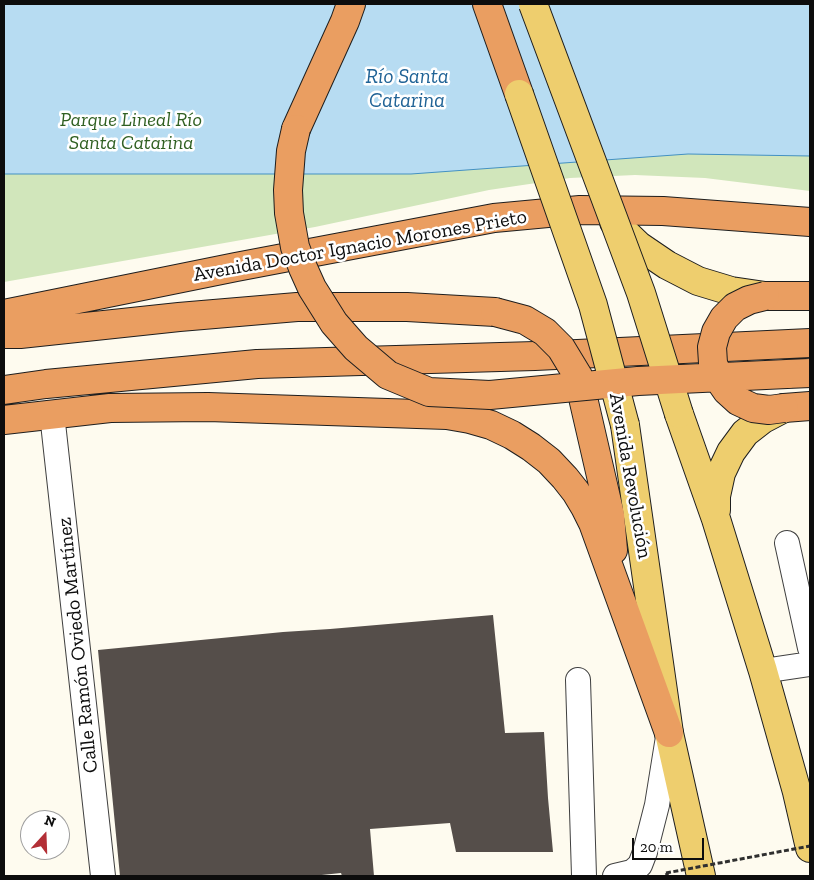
<!DOCTYPE html>
<meta charset="utf-8">
<style>
body{margin:0}
#map{position:relative;width:814px;height:880px;overflow:hidden;background:#fefbef;font-family:"Zilla Slab",serif}
canvas{display:block}
.frame{position:absolute;inset:0;border:5px solid #0d0d0d;pointer-events:none}
.north{position:absolute;left:20px;top:810px;width:50px;height:50px;box-sizing:border-box;background:#fff;border:1px solid #9e9e9e;border-radius:50%;rotate:20deg;font-size:14px;font-weight:700;line-height:20px;text-align:center;color:#0d0d0d}
.north::after{content:'';display:block;margin:auto;width:18px;height:22px;background:#b32f36;clip-path:polygon(50% 0,100% 100%,50% 72%,0 100%)}
.scale{position:absolute;left:632px;top:838px;width:72px;height:22px;box-sizing:border-box;border:2px solid #0d0d0d;border-top:0;padding-left:6px;font-size:15px;line-height:18px;white-space:nowrap;color:#0d0d0d;-webkit-text-stroke:4px #fff;paint-order:stroke}
</style>
<div id="map">
<canvas width="814" height="880"></canvas>
<div class="frame"></div>
<div class="north">N</div>
<div class="scale">20 m</div>
</div>
<script>
const context = document.querySelector('canvas').getContext('2d');
context.lineJoin = 'round';
function paint(path, color) { context.fillStyle = color; context.fill(path, 'evenodd'); }
const toPath = rows => new Path2D(rows.map(r => 'M' + r).join(''));
function trace(path, color, width, dash) { context.strokeStyle = color; context.lineWidth = width; context.lineCap = dash ? 'butt' : 'round'; context.setLineDash(dash || []); context.stroke(path); }
function drawText(font, color, halo, rows, align = 'center') {
  context.font = font + ' "Zilla Slab",serif'; context.lineWidth = 5; context.setLineDash([]); context.textBaseline = 'middle'; context.strokeStyle = halo; context.fillStyle = color; for (const [text, x, y, turn = 0] of rows) {
    context.save(); context.translate(x, y); context.rotate((+turn || 0) * Math.PI / 180); context.textAlign = isNaN(turn) ? turn : align; if (halo) context.strokeText(text, 0, 0); context.fillText(text, 0, 0); context.restore();
  }
}
paint(toPath([
 [4,4,810,4,810,191,705,178,635,175,570,178,489,190,315,227,4,282]
]), '#d1e6bb');
const water = toPath([
 [4,4,810,4,810,156,688,154,411,174,4,174,4,4]
]);
paint(water, '#b7dcf2');
trace(water, '#4391c3', 1);
paint(toPath([
 [493,615,505,733,544,732,548,798,553,852,456,852,450,823,370,829,374,876,342,876,341,873,312,876,120,876,98,650,283,632,330,629]
]), '#554e4a');
const minor = toPath([
 [52,414,103,876],
 [787,543,810,648],
 [763,671,810,664],
 [578,680,584,876],
 [615,876,632,872,640,865,645,852,657,805,668,737]
]);
const major = toPath([
 [614,222,639,246,667,265,698,281,731,291,765,296],
 [679,414,716,519,763,671,797,792,810,848],
 [625,425,669,733,701,876],
 [716,510,716,496,721,473,731,452,745,433,763,419,784,408]
]);
const highway = toPath([
 [487,4,519,94],
 [296,129,345,21,351,4],
 [765,296,810,296],
 [4,314,236,267,494,218,580,210,663,211,810,222],
 [4,334,20,334,179,317,297,307,407,307,495,312],
 [787,374,810,373],
 [578,376,610,515,613,550],
 [4,390,46,384,257,364,535,356,810,343],
 [784,408,810,406],
 [4,420,110,408,208,407,447,415,470,419,491,425,512,435,531,447,549,461,565,478,576,492,585,507,593,523,669,733]
]);
trace(minor, '#404040', 26);
trace(major, '#1e1e1e', 30);
trace(highway, '#1e1e1e', 30);
trace(toPath([
 [666,873,668,876]
]), '#2f2f2f', 3, [5, 2.5]);
trace(minor, '#fff', 24);
trace(major, '#eece6e', 28);
trace(highway, '#ea9e61', 28);
const majorBridge = toPath([
 [533,4,641,293,679,414],
 [519,94,593,305,625,425]
]);
const highwayBridge = toPath([
 [296,129,291,151,288,190,289,213,295,247,303,268,312,288,334,323,356,348,388,375,429,392,490,395,638,381,787,374],
 [765,296,749,300,735,307,724,318,716,332,712,347,713,363,718,378,727,391,738,401,753,408,769,410,784,408],
 [495,312,525,320,545,332,561,348,578,376]
]);
trace(majorBridge, '#1e1e1e', 30, []);
trace(highwayBridge, '#1e1e1e', 30, []);
trace(toPath([
 [666,873,810,846]
]), '#2f2f2f', 3, [5, 2.5]);
trace(majorBridge, '#eece6e', 28);
trace(highwayBridge, '#ea9e61', 28);
drawText('italic 20px', '#306022', '#fff', [
 ["Parque Lineal Río",131,120],
 ["Santa Catarina",131,143]
]);
drawText('20px', '#0d0d0d', '#fff', [
 ["Avenida Doctor Ignacio Morones Prieto",360,246,-10],
 ["Avenida Revolución",630,476,80],
 ["Calle Ramón Oviedo Martínez",78,645,-96]
]);
drawText('italic 21px', '#206396', '#fff', [
 ["Río Santa",407,77],
 ["Catarina",407,101]
]);
</script>
